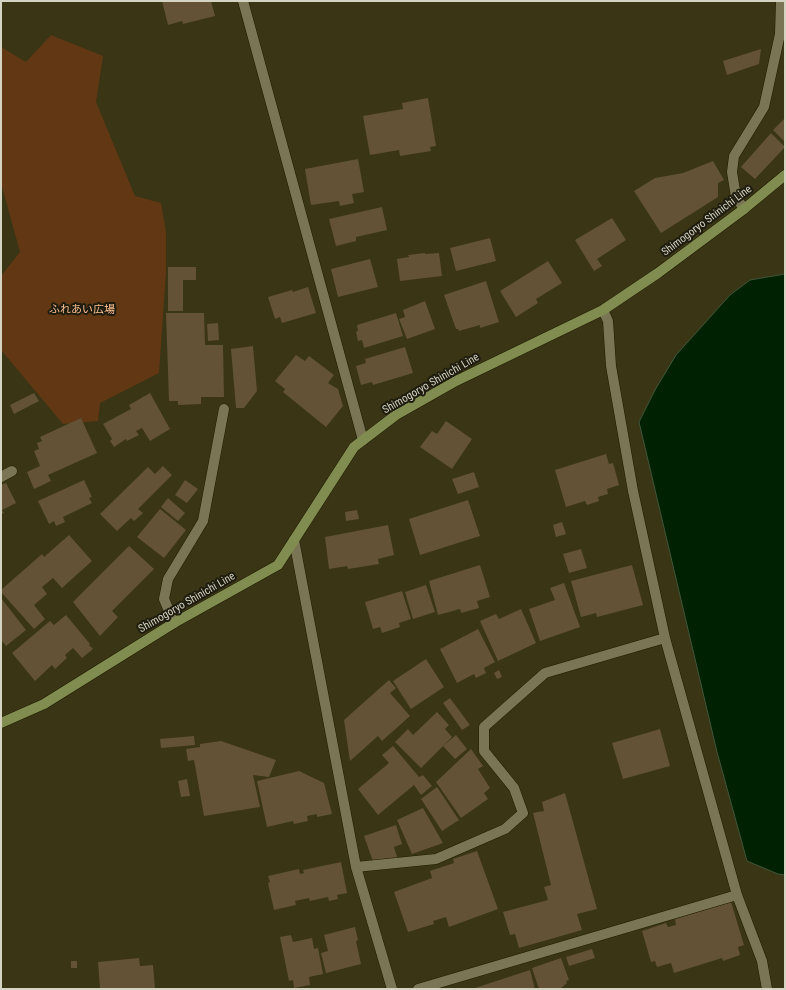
<!DOCTYPE html>
<meta charset="utf-8">
<style>
body{margin:0}
#map{position:relative;width:786px;height:990px;overflow:hidden;background:#393515;font-family:"Roboto Condensed",sans-serif}
canvas{display:block}
.frame{position:absolute;inset:0;border:2px solid #d5d3c1;pointer-events:none}
</style>
<div id="map">
<canvas width="786" height="990"></canvas>
<div class="frame"></div>
</div>
<script>
const context = document.querySelector('canvas').getContext('2d');
context.lineJoin = 'round';
function paint(path, color) { context.fillStyle = color; context.fill(path, 'evenodd'); }
const toPath = rows => new Path2D(rows.map(r => 'M' + r).join(''));
function trace(path, color, width, dash) { context.strokeStyle = color; context.lineWidth = width; context.lineCap = dash ? 'butt' : 'round'; context.setLineDash(dash || []); context.stroke(path); }
function drawText(font, color, halo, rows, align = 'center') {
  context.font = font + ' "Roboto Condensed","Noto Sans JP",sans-serif'; context.lineWidth = 4; context.setLineDash([]); context.textBaseline = 'middle'; context.strokeStyle = halo; context.fillStyle = color; for (const [text, x, y, turn = 0] of rows) {
    context.save(); context.translate(x, y); context.rotate((+turn || 0) * Math.PI / 180); context.textAlign = isNaN(turn) ? turn : align; if (halo) context.strokeText(text, 0, 0); context.fillText(text, 0, 0); context.restore();
  }
}
paint(toPath([
 [51,35,103,56,96,102,135,196,161,203,166,232,166,272,159,373,100,403,98,421,63,424,1,350,1,276,20,252,1,183,1,47,26,62]
]), '#613813');
const water = toPath([
 [785,274,785,875,778,874,747,861,717,752,639,422,655,390,676,355,730,295,750,280,785,274]
]);
paint(water, '#002102');
trace(water, '#40563b', 1);
paint(toPath([
 [162,1,211,1,215,16,183,24,182,21,168,25],
 [761,49,759,64,727,75,723,61],
 [428,98,436,146,430,147,431,151,400,156,399,150,370,155,363,116,403,109,402,103],
 [785,118,785,142,773,130],
 [771,133,785,147,755,179,741,167],
 [358,159,364,192,352,194,354,203,340,206,339,201,311,205,305,169],
 [713,161,724,180,718,183,718,197,661,233,634,191,655,178,683,173],
 [382,207,387,230,356,237,356,241,336,246,329,219],
 [612,218,626,240,597,259,602,266,594,271,575,240],
 [490,238,496,261,456,271,450,248],
 [425,253,425,254,439,253,442,276,400,281,397,259,409,257,408,255],
 [370,259,378,287,338,297,331,269],
 [548,261,562,283,536,299,538,303,516,317,500,291],
 [168,267,196,267,196,280,183,280,183,311,168,311],
 [486,281,499,322,480,328,480,325,459,331,458,329,456,329,444,295],
 [308,287,316,313,282,323,280,317,275,319,268,297,292,290,293,292],
 [425,301,435,329,407,339,399,319,405,317,403,310],
 [166,313,204,313,205,345,223,345,224,397,201,397,201,404,178,405,178,401,169,401],
 [396,313,403,336,364,348,362,340,358,341,356,332,358,331,357,325],
 [218,323,219,340,208,341,207,324],
 [253,346,257,391,244,408,236,408,231,349],
 [405,347,413,373,373,385,372,382,361,385,356,366,366,363,365,359],
 [296,355,305,361,309,356,334,375,328,383,338,389,343,406,326,427,283,392,285,389,275,381],
 [34,393,39,401,14,414,10,405],
 [150,393,170,429,150,441,142,428,136,431,139,435,127,441,126,439,114,447,110,441,112,439,103,424,131,409,129,405],
 [81,418,97,453,48,475,51,481,34,489,27,472,40,466,34,451,39,449,37,443,42,441,40,437],
 [446,421,472,439,452,469,420,447,432,431,437,434],
 [606,454,609,464,613,463,619,485,607,489,608,494,598,497,599,501,587,505,585,501,566,507,555,470],
 [163,466,172,475,138,509,143,513,134,521,131,518,117,531,100,514,148,467,155,474],
 [474,472,479,487,458,494,452,479],
 [84,480,92,497,89,498,92,503,63,517,65,522,56,526,54,521,49,524,38,501],
 [185,480,198,489,187,503,175,495],
 [6,483,16,503,2,510,4,513,1,514,1,485],
 [168,498,185,513,178,521,161,507],
 [468,500,480,536,420,555,409,519],
 [160,509,186,530,164,558,137,537],
 [357,510,359,519,346,521,345,512],
 [562,522,566,534,556,537,553,525],
 [388,525,394,555,378,559,379,564,348,569,347,566,329,569,325,537],
 [69,535,92,561,62,588,53,578,42,587,47,594,34,605,45,619,34,629,1,592,1,590,42,554,44,557],
 [129,546,154,569,112,611,118,617,100,636,73,602],
 [581,549,587,568,569,573,563,554],
 [480,565,490,597,477,601,479,608,461,613,460,609,438,615,429,581],
 [632,565,643,605,597,617,596,613,581,617,571,581],
 [564,583,580,627,540,641,529,609,555,600,550,588],
 [426,585,435,612,413,619,405,592],
 [402,591,411,619,399,623,400,627,382,633,380,627,373,629,365,602],
 [1,598,26,630,6,646,1,640],
 [521,609,536,643,498,661,480,621,496,614,499,619],
 [66,615,90,644,89,645,93,649,82,658,73,648,65,655,67,658,55,669,52,665,35,681,12,653,50,621,54,625],
 [478,629,495,662,484,668,486,673,476,678,474,674,457,683,440,649],
 [426,659,444,687,411,709,393,681],
 [499,670,502,677,497,679,494,673],
 [389,680,396,688,390,693,410,716,382,741,378,736,350,761,344,720],
 [450,698,470,725,462,730,443,703],
 [437,712,449,725,445,729,452,737,421,768,395,742,408,729,413,735],
 [660,729,670,766,623,779,612,743],
 [456,735,467,749,455,759,443,746],
 [194,736,195,745,161,748,160,739],
 [221,741,276,760,269,777,253,775,260,807,204,816,194,760,188,761,186,749,200,747,200,744],
 [393,746,419,777,423,775,432,786,421,795,414,785,378,815,358,789,389,763,382,755],
 [471,749,483,766,478,769,490,788,484,793,488,799,461,818,436,782],
 [299,771,324,783,332,814,317,817,317,814,307,816,308,821,294,824,293,821,267,827,257,781],
 [187,779,190,796,181,797,178,781],
 [437,787,459,820,442,831,421,799],
 [565,793,597,909,577,914,582,930,519,948,515,934,510,935,503,912,548,900,544,887,551,885,533,813,544,811,542,802],
 [423,808,443,843,412,854,397,820],
 [396,825,402,844,394,847,398,860,375,867,364,836],
 [477,851,498,909,449,927,446,917,433,921,434,924,408,932,394,892,432,878,430,871,454,863,453,859],
 [341,862,347,893,337,895,338,899,329,901,328,897,310,901,309,898,295,901,296,905,274,910,268,883,270,882,268,876,299,869,300,874,304,873,303,870],
 [731,902,744,945,738,947,740,955,723,961,722,958,674,973,671,963,657,967,655,961,651,962,642,931,666,923,668,927,676,925,675,919],
 [355,927,358,940,356,941,361,964,326,973,321,953,328,951,324,935],
 [291,935,293,942,312,938,314,949,318,948,323,974,309,977,310,985,294,988,293,980,289,981,280,937],
 [592,949,595,958,569,966,566,957],
 [139,958,140,966,153,965,155,989,100,989,98,962],
 [561,958,569,980,566,981,567,983,560,989,539,989,532,968],
 [71,961,77,961,77,968,71,968],
 [530,970,535,989,472,989]
]), '#635236');
const minor = toPath([
 [243,1,363,440],
 [744,209,736,197,732,172,734,156,764,107,780,34,781,1],
 [603,310,608,321,611,366,633,491,665,638,737,895,762,961,767,989],
 [1,477,12,471],
 [294,540,356,867,392,989],
 [174,623,164,599,168,579,203,521,224,409],
 [356,867,436,859,505,829,523,813,514,788,484,751,484,727,545,673,665,638],
 [418,989,737,895]
]);
const major = toPath([
 [1,723,44,704,174,623,278,565,354,447,396,415,456,381,603,310,658,273,744,209,785,175]
]);
trace(minor, '#201c00', 11);
trace(major, '#201c00', 11);
trace(minor, '#7a7655', 10);
trace(major, '#818d50', 10);
drawText('11px', '#d5d3c1', '#1e1c0f', [
 ["Shimogoryo Shinichi Line",707,221,-37],
 ["Shimogoryo Shinichi Line",431,384,-30],
 ["Shimogoryo Shinichi Line",187,603,-30]
]);
drawText('11px', '#fcbf90', '#1e1c0f', [
 ["ふれあい広場",82,310]
]);
</script>
